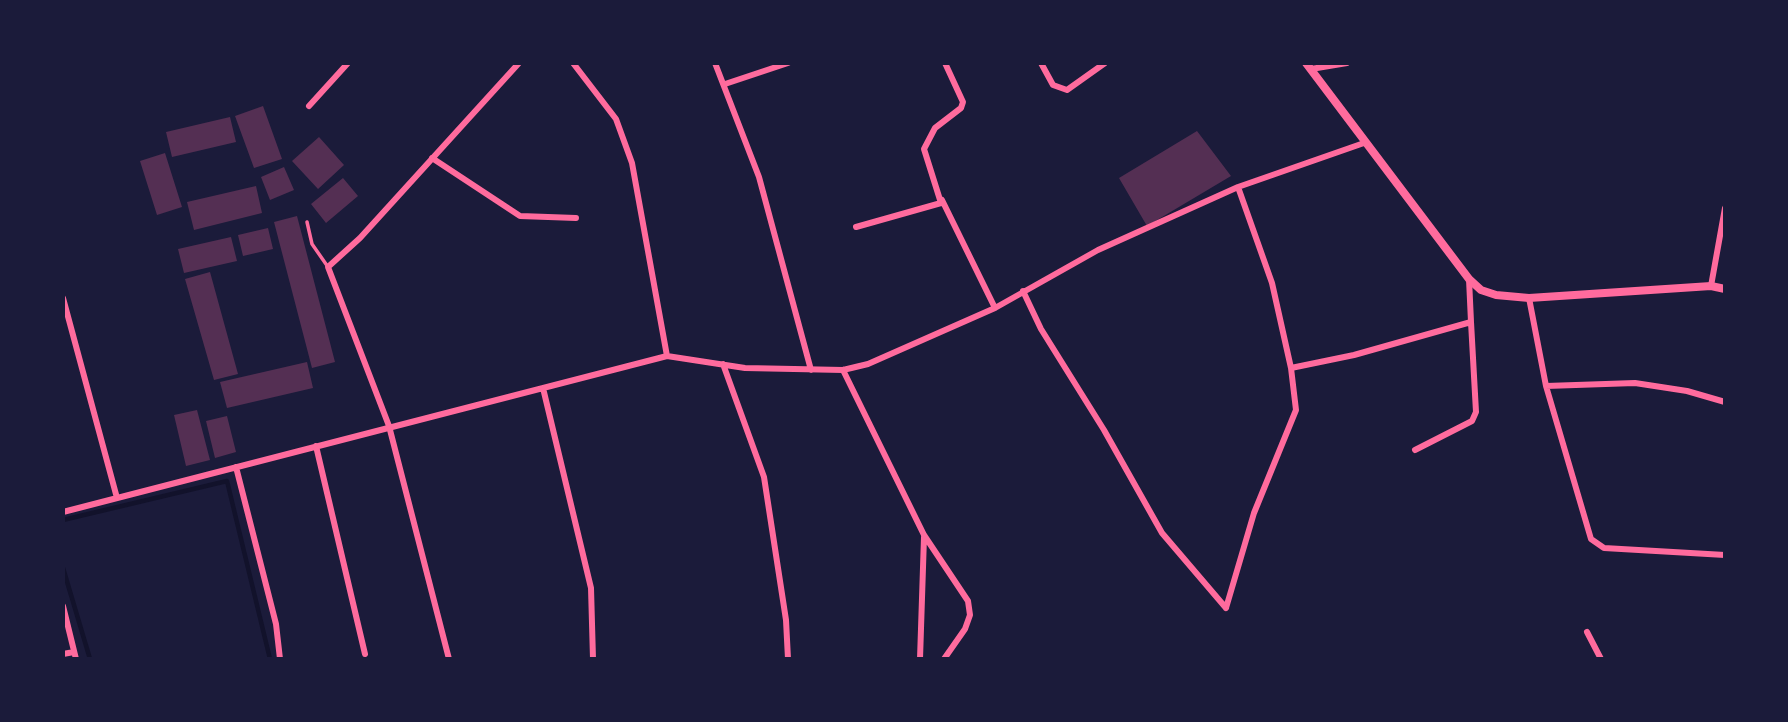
<!DOCTYPE html>
<style>
body{margin:0}
#map{position:relative;width:1788px;height:722px;overflow:hidden;background:#1b1b3a;font-family:"Noto Serif",serif}
canvas{display:block}
.frame{position:absolute;inset:0;border:65px solid #1b1b3a;pointer-events:none}
</style>
<div id="map">
<canvas width="1788" height="722"></canvas>
<div class="frame"></div>
</div>
<script>
const context = document.querySelector('canvas').getContext('2d');
context.lineJoin = 'round';
const toPath = rows => new Path2D(rows.map(r => 'M' + r).join(''));
function trace(path, color, width, dash) { context.strokeStyle = color; context.lineWidth = width; context.lineCap = dash ? 'butt' : 'round'; context.setLineDash(dash || []); context.stroke(path); }
function paint(path, color) { context.fillStyle = color; context.fill(path, 'evenodd'); }
trace(toPath([
 [63,520,227,481,270,659],
 [63,568,90,659]
]), '#12122b', 4.5);
paint(toPath([
 [263,106,282,159,254,168,235,116],
 [230,117,236,142,172,157,166,132],
 [1197,131,1231,176,1147,226,1119,178],
 [319,137,344,165,318,189,292,161],
 [165,153,182,207,157,215,140,161],
 [284,167,294,190,270,200,261,177],
 [343,178,358,196,326,223,311,204],
 [256,186,262,213,194,230,187,202],
 [297,216,335,362,312,368,274,222],
 [268,228,273,249,243,256,238,235],
 [231,237,237,261,184,273,178,249],
 [210,272,238,374,214,380,185,279],
 [307,362,313,388,227,408,220,382],
 [197,410,210,460,186,466,174,415],
 [227,416,236,452,215,458,206,421]
]), '#542f53');
trace(toPath([
 [307,222,312,244,328,267]
]), '#ff6b9d', 3.5);
trace(toPath([
 [573,63,616,119,632,163,667,356],
 [715,63,759,177,811,370],
 [1041,63,1053,85,1067,90,1105,63],
 [1311,69,1347,63],
 [725,84,788,63],
 [309,106,348,63],
 [432,158,520,216,576,218],
 [942,200,995,308],
 [856,227,941,203,924,149,935,128,961,108,963,102,945,63],
 [1711,286,1725,208],
 [1023,291,1041,329,1104,430,1162,533,1226,608],
 [63,298,117,498],
 [1529,298,1546,386,1591,539,1604,548,1725,555],
 [723,364,764,477,786,620,788,659],
 [1291,368,1354,355,1471,322,1469,279],
 [843,370,924,535,968,601,970,615,965,629,944,659],
 [1546,386,1635,383,1687,391,1725,402],
 [543,388,591,588,593,659],
 [316,446,365,654],
 [1415,450,1472,421,1476,412,1471,322],
 [236,467,276,624,280,659],
 [63,512,667,356,745,368,843,370,868,364,995,308,1098,250,1238,187,1364,143],
 [63,606,76,659],
 [1226,608,1254,513,1296,410,1291,368,1272,283,1238,187],
 [1587,632,1601,659],
 [63,654,74,652],
 [449,659,389,426,328,267,360,238,519,63],
 [920,659,924,537]
]), '#ff6b9d', 6);
trace(toPath([
 [1306,63,1469,279,1481,290,1496,295,1529,298,1711,286,1725,289]
]), '#ff6b9d', 8);
</script>
